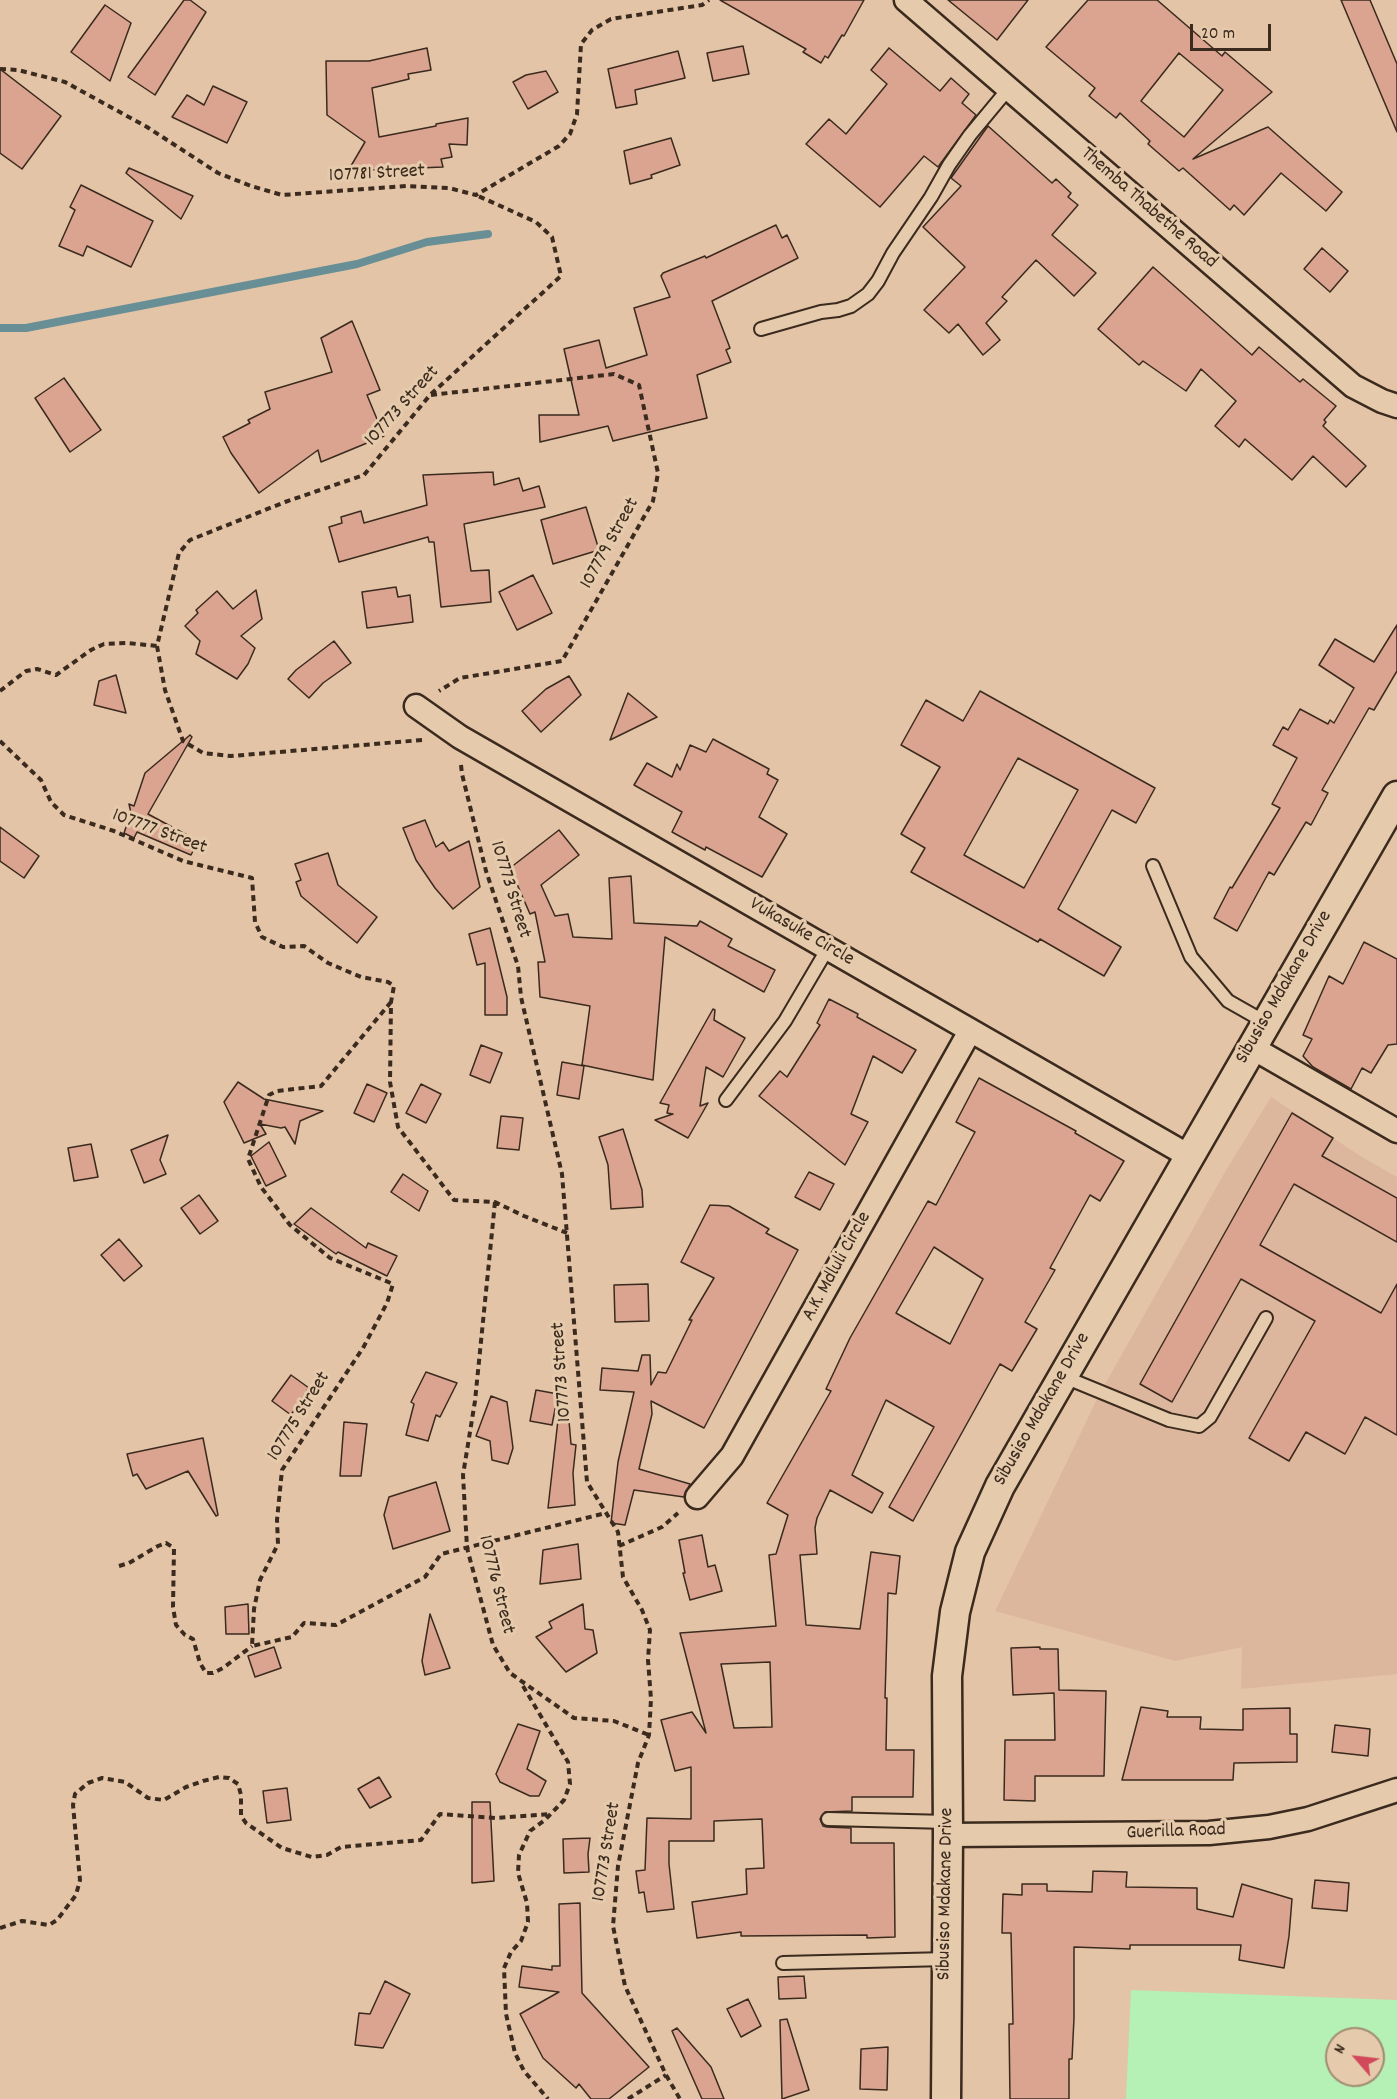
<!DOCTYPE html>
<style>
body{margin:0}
#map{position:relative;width:1397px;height:2099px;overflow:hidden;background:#e3c4a7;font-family:Dekko,sans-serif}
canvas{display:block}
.north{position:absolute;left:1325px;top:2027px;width:60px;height:60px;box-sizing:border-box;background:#e5cbac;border:2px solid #a18b73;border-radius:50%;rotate:298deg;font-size:16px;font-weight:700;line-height:24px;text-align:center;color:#3b2a1e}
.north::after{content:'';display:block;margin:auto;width:21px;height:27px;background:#d1495b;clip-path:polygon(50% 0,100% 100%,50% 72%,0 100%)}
.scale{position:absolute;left:1190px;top:24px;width:81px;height:27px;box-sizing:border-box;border:3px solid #3b2a1e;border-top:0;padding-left:8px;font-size:18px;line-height:21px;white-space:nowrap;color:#3b2a1e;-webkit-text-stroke:4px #e5cbac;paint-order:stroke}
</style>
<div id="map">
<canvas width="1397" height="2099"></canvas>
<div class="north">N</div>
<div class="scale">20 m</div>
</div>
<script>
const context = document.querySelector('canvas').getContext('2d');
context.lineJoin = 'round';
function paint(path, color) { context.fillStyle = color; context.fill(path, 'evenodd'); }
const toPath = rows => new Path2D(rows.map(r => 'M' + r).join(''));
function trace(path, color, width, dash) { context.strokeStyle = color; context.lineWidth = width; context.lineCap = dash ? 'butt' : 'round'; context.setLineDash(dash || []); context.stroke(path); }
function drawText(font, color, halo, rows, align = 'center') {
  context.font = font + ' Dekko,sans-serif'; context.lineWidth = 6; context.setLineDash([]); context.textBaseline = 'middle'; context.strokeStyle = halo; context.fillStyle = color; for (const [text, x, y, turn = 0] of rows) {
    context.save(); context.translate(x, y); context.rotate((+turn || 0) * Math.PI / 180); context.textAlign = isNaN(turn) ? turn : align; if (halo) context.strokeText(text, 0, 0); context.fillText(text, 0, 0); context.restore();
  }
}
paint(toPath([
 [1271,1097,1362,1157,1397,1177,1397,1674,1241,1689,1242,1647,1175,1661,995,1611,1100,1393,1225,1172]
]), '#ddb79d');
paint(toPath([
 [1131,1990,1397,2000,1397,2099,1126,2099],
 [1337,2039,1373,2039,1373,2075,1337,2075]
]), '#b5f0b5');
trace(toPath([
 [0,328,26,328,357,264,427,242,488,234]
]), '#688f96', 8);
const building = toPath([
 [184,0,190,0,206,12,155,95,128,77,184,0],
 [720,0,864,0,844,36,842,35,828,58,825,56,821,63,803,52,806,49,720,0],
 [948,0,1028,0,997,40,948,0],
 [1088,0,1157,0,1222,56,1225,52,1272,92,1193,159,1268,127,1342,192,1326,211,1281,173,1244,215,1234,205,1230,210,1183,168,1179,171,1148,144,1150,141,1120,113,1116,118,1089,96,1095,88,1046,47,1088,0],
 [1179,53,1223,90,1184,137,1141,101,1179,53],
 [1341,0,1370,0,1397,64,1397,132,1341,0],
 [105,5,131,23,110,81,71,52,105,5],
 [743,46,749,74,713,81,707,53,743,46],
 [427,48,431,70,408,74,409,79,372,88,379,137,436,126,436,124,468,118,467,145,449,144,452,157,441,159,443,167,348,171,365,142,327,115,326,61,369,61,427,48],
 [889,48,940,91,951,78,969,94,962,103,976,115,938,167,924,156,880,207,806,144,829,119,846,134,887,84,871,70,889,48],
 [678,51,685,78,635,90,637,104,616,108,608,69,678,51],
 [0,69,61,116,22,169,0,153,0,69],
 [546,71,558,92,528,109,513,82,526,75,546,71],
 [213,86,247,102,227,143,172,117,187,95,204,105,213,86],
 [988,126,1052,183,1056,179,1071,193,1068,197,1078,205,1052,235,1096,273,1074,296,1036,260,1002,297,1007,301,986,323,1000,340,983,355,958,324,949,333,924,310,965,267,923,227,961,186,951,178,988,126],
 [671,138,680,165,651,175,652,178,630,184,624,151,671,138],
 [129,168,193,196,181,219,126,173,129,168],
 [81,185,153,221,131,267,87,246,83,256,59,246,75,210,70,207,81,185],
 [776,225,782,238,787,235,798,258,712,301,730,348,726,350,731,362,697,375,707,418,613,441,608,426,540,442,539,415,579,415,564,349,599,340,606,368,647,355,634,308,670,297,661,276,663,273,705,256,706,258,776,225],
 [1322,248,1348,271,1330,292,1304,269,1322,248],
 [1153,267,1252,355,1259,347,1300,382,1303,379,1336,406,1324,420,1326,422,1323,426,1366,466,1346,487,1313,456,1292,480,1245,439,1239,447,1215,426,1236,401,1201,369,1186,391,1143,361,1139,365,1098,329,1153,267],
 [352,321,380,390,367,395,384,436,321,462,318,450,259,493,231,453,223,437,250,423,248,420,270,409,265,392,332,372,321,338,352,321],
 [64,378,101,430,70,452,35,398,64,378],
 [493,472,494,485,519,478,523,491,539,486,545,507,464,524,471,571,489,570,491,602,441,607,434,542,429,542,428,537,339,562,329,527,342,523,341,517,361,511,364,523,427,505,423,475,493,472],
 [586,507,599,550,553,564,541,520,586,507],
 [533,575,552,613,517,630,499,592,533,575],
 [396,587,398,597,410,595,413,622,367,628,362,592,396,587],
 [256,590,262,619,241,636,255,648,248,664,237,679,196,654,200,641,185,626,198,613,196,610,217,591,233,609,256,590],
 [1397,625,1397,671,1374,710,1369,708,1322,790,1328,793,1311,825,1306,822,1274,875,1269,872,1237,931,1214,918,1230,887,1232,888,1280,808,1272,804,1297,758,1273,745,1283,727,1288,730,1300,709,1328,724,1330,720,1334,723,1354,688,1319,665,1335,639,1374,662,1397,625],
 [334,641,351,663,323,683,309,698,288,679,296,670,334,641],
 [116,675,126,713,94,705,99,681,116,675],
 [569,676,581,695,541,732,522,711,546,689,569,676],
 [980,691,1155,788,1136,823,1112,810,1058,909,1121,947,1104,976,1040,939,1038,942,911,872,925,848,901,834,940,767,901,745,926,700,963,721,980,691],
 [1018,758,1078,790,1024,888,964,855,1018,758],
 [628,693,657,717,610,740,628,693],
 [190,735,192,737,148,814,198,841,191,855,137,832,134,838,124,833,131,813,129,804,134,806,145,773,190,735],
 [713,739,769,769,767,774,778,780,759,817,787,834,762,877,706,847,705,850,672,832,682,812,634,785,647,763,672,777,677,764,680,770,690,745,706,752,713,739],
 [425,820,436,847,443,842,449,851,469,841,480,887,453,909,435,888,416,860,403,828,425,820],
 [0,827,39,856,24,878,0,861,0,827],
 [559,830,579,855,541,885,555,916,568,914,573,937,612,939,609,878,631,876,634,923,697,926,700,921,732,939,728,946,775,970,764,992,665,937,653,1080,582,1065,590,1006,540,997,538,962,545,962,535,912,530,914,510,868,559,830],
 [328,853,338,885,377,917,357,943,301,896,296,882,301,880,295,864,328,853],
 [490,928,507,997,507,1015,485,1015,485,963,477,965,469,934,490,928],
 [1364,942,1397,959,1397,1044,1388,1045,1371,1073,1362,1068,1351,1089,1313,1067,1303,1056,1312,1039,1303,1035,1329,976,1343,984,1364,942],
 [829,999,858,1014,857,1017,916,1050,902,1073,873,1056,851,1114,868,1122,845,1165,759,1096,780,1071,787,1077,820,1025,817,1023,829,999],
 [713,1009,715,1010,714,1020,745,1038,723,1077,706,1067,700,1106,708,1103,688,1138,655,1120,673,1114,667,1113,669,1105,660,1103,713,1009],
 [481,1045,502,1053,490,1083,470,1075,481,1045],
 [562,1062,584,1066,579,1099,557,1095,562,1062],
 [979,1078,1076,1131,1075,1133,1124,1161,1100,1201,1090,1195,1050,1268,1055,1270,1025,1322,1037,1329,1012,1371,1000,1364,913,1521,889,1507,934,1427,886,1400,852,1475,883,1493,872,1513,830,1490,817,1518,815,1528,817,1554,800,1555,806,1625,860,1629,871,1552,900,1556,896,1594,888,1593,885,1698,887,1698,886,1750,914,1750,913,1797,852,1797,852,1811,825,1812,820,1819,823,1826,827,1827,851,1828,851,1843,894,1843,895,1937,867,1938,867,1935,741,1936,741,1932,697,1938,692,1902,747,1894,746,1869,764,1868,762,1819,714,1821,714,1841,669,1841,669,1864,674,1909,647,1912,644,1892,639,1893,636,1871,645,1870,647,1818,691,1819,691,1767,675,1771,661,1720,692,1712,706,1733,680,1633,776,1626,769,1555,776,1554,788,1515,767,1503,831,1391,826,1389,850,1338,928,1201,936,1205,975,1132,956,1122,979,1078],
 [934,1247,983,1279,950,1344,896,1313,934,1247],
 [770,1662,772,1727,734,1728,721,1664,770,1662],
 [238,1082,264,1099,323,1111,300,1121,295,1144,285,1127,281,1128,260,1124,266,1134,244,1143,224,1102,238,1082],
 [367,1084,387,1093,374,1122,354,1113,367,1084],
 [421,1084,441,1094,426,1123,406,1113,421,1084],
 [1292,1113,1333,1138,1322,1156,1397,1198,1397,1242,1294,1184,1260,1245,1381,1313,1397,1284,1397,1435,1365,1417,1345,1454,1306,1432,1289,1461,1249,1438,1315,1321,1241,1279,1172,1402,1140,1384,1292,1113],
 [501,1116,523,1118,519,1150,497,1148,501,1116],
 [623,1129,642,1190,643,1207,611,1209,608,1165,599,1137,623,1129],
 [168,1135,160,1160,166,1174,144,1183,131,1150,168,1135],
 [269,1142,286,1176,266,1186,251,1156,269,1142],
 [91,1144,98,1177,74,1181,68,1148,91,1144],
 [809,1172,834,1184,820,1210,795,1197,809,1172],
 [403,1174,428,1191,419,1211,391,1192,403,1174],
 [199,1195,218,1221,200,1234,181,1208,199,1195],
 [710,1205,729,1206,769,1229,766,1233,798,1250,704,1428,651,1401,652,1414,639,1469,690,1484,684,1497,634,1490,625,1525,611,1523,618,1462,634,1392,600,1390,602,1368,638,1371,642,1355,650,1355,651,1385,658,1372,666,1373,692,1320,689,1320,714,1278,681,1262,710,1205],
 [311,1208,366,1248,368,1243,397,1256,387,1276,338,1252,336,1254,294,1224,311,1208],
 [119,1239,142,1266,124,1281,101,1255,119,1239],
 [648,1284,649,1321,615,1322,614,1285,648,1284],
 [426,1372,457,1383,440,1417,436,1415,428,1441,406,1435,414,1404,411,1402,426,1372],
 [291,1375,309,1388,291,1415,272,1401,291,1375],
 [536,1390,558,1394,552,1425,530,1421,536,1390],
 [491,1396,507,1402,513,1448,508,1464,492,1460,490,1441,476,1436,491,1396],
 [558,1420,569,1421,571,1444,576,1445,573,1473,575,1505,548,1508,558,1420],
 [344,1422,367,1424,361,1476,340,1476,344,1422],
 [203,1438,218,1515,216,1516,188,1471,146,1489,137,1474,133,1476,127,1454,203,1438],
 [436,1482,450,1531,393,1549,384,1515,389,1497,436,1482],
 [702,1535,708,1567,715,1565,722,1591,690,1600,683,1573,685,1573,679,1540,702,1535],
 [578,1544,581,1579,540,1584,543,1550,578,1544],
 [248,1604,249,1634,226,1634,225,1607,248,1604],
 [583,1604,585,1629,593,1630,597,1653,566,1672,536,1637,552,1628,549,1622,583,1604],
 [430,1614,450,1668,425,1675,422,1661,430,1614],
 [274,1647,281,1668,255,1677,248,1656,274,1647],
 [1040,1647,1040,1649,1058,1649,1059,1690,1106,1691,1104,1776,1035,1776,1035,1801,1004,1800,1005,1740,1055,1740,1054,1693,1013,1695,1011,1648,1040,1647],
 [1141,1707,1168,1711,1167,1717,1201,1717,1200,1729,1243,1730,1243,1709,1290,1708,1290,1734,1297,1734,1297,1762,1234,1763,1233,1780,1122,1780,1141,1707],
 [518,1724,540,1731,527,1769,546,1781,539,1796,530,1796,500,1782,496,1774,518,1724],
 [1335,1725,1370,1729,1368,1756,1332,1752,1335,1725],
 [379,1777,391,1797,370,1808,358,1789,379,1777],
 [287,1788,291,1820,267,1823,263,1791,287,1788],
 [472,1802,490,1802,494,1881,472,1883,472,1802],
 [590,1838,588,1854,589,1872,564,1873,563,1839,590,1838],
 [1093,1871,1127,1872,1126,1887,1197,1888,1197,1909,1233,1917,1242,1884,1292,1899,1289,1936,1284,1968,1239,1960,1241,1945,1130,1945,1130,1949,1074,1947,1074,2018,1072,2059,1069,2059,1069,2099,1010,2099,1009,2024,1013,2024,1011,1933,1002,1933,1003,1894,1022,1895,1022,1884,1047,1884,1047,1891,1092,1892,1093,1871],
 [1315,1880,1349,1883,1347,1911,1312,1908,1315,1880],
 [580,1903,582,1993,649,2067,609,2099,591,2099,579,2084,576,2088,543,2058,520,2014,559,1992,519,1987,522,1966,552,1970,552,1966,560,1966,559,1904,580,1903],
 [804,1976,806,1998,779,1999,778,1977,804,1976],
 [385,1981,410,1994,383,2048,355,2045,359,2013,370,2014,385,1981],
 [748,1999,761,2026,741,2037,727,2009,748,1999],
 [787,2019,809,2090,782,2099,780,2020,787,2019],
 [677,2028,711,2067,724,2099,702,2099,672,2031,677,2028],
 [888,2047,887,2090,860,2089,861,2049,888,2047]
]);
paint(building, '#daa490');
trace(building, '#3b2a1e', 1.5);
const service = toPath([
 [761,329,821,312,838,310,851,306,868,294,878,281,893,253,931,197,949,165,970,135,1009,88],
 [1153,866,1191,957,1228,1001,1265,1022],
 [726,1100,785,1021,828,948],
 [1062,1376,1169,1420,1199,1426,1210,1417,1266,1318],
 [828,1819,948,1822],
 [783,1963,947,1959]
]);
const minor = toPath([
 [906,0,1353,386,1382,401,1397,406],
 [416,706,460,737,1189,1156],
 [1251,1047,1397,1131],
 [697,1497,732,1456,970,1031],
 [948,1835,1209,1833,1269,1827,1308,1819,1397,1790]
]);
const tertiary = toPath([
 [946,2099,948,1835,947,1676,955,1612,970,1552,1000,1486,1397,796]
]);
trace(service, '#3b2a1e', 16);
trace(minor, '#3b2a1e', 27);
trace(tertiary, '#3b2a1e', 33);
trace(toPath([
 [0,69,18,70,65,82,147,127,218,173,251,186,282,195,407,186,449,188,476,195,559,146,570,134,577,114,581,44,592,30,611,19,702,5,709,0],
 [431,395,614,374,639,385,658,473,653,501,562,661,460,678,439,691],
 [0,691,26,671,37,669,56,675,91,650,104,644,127,643,157,646],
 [422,740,231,756,203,753,183,741,165,690,157,646,179,553,190,540,285,502,364,475,430,395,561,276,552,237,536,222,476,195],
 [0,741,41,780,51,802,64,815,114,831,183,861,252,878,255,922,262,937,283,947,304,946,328,963,361,977,388,982,394,986,391,1002,390,1082,398,1127,454,1200,495,1202,524,1216,567,1233],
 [461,765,462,774,486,871,518,966,521,997,562,1174,587,1482,618,1532,623,1577,642,1610,650,1630,648,1660,651,1699,649,1735,638,1763,618,1866,613,1926,625,1986,666,2075,680,2099],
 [391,1002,321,1086,277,1091,269,1095,248,1159,261,1187,290,1225,330,1258,393,1284,387,1303,363,1348,282,1470,277,1520,278,1544,260,1580,254,1609,252,1646,292,1637,304,1623,336,1625,425,1577,441,1554,606,1513],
 [495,1202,475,1401,463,1475,467,1548,493,1645,510,1673,574,1718,614,1721,649,1735],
 [619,1546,662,1527,678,1513],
 [119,1566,129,1563,158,1546,166,1543,174,1548,173,1607,176,1625,185,1635,193,1639,200,1663,206,1673,213,1673,223,1668,252,1646],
 [523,1686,568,1762,570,1784,564,1800,545,1820,530,1831,519,1855,518,1873,527,1903,528,1922,521,1941,511,1952,504,1968,506,2014,515,2053,524,2071,548,2099],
 [0,1928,22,1921,49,1925,57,1920,76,1895,80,1880,73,1805,75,1794,88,1783,102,1778,125,1782,148,1798,164,1800,186,1787,203,1781,219,1777,229,1778,238,1784,241,1795,241,1816,246,1823,282,1848,312,1857,327,1855,341,1847,421,1840,440,1814,496,1818,550,1814],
 [628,2099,666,2075]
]), '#3b2a1e', 4, [6, 4.5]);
trace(service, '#e5cbac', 12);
trace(minor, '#e5cbac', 22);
trace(tertiary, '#e5cbac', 28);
drawText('20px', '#3b2a1e', '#e5cbac', [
 ["107781 Street",377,175,-3],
 ["Themba Thabethe Road",1148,209,41],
 ["107773 Street",403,407,-48],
 ["107779 Street",611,544,-61],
 ["107777 Street",159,833,20],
 ["107773 Street",509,890,73],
 ["Vukasuke Circle",801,933,30],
 ["Sibusiso Mdakane Drive",1285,988,-60],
 ["A.K. Mdluli Circle",838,1267,-61],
 ["107773 Street",563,1372,-94],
 ["Sibusiso Mdakane Drive",1043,1410,-60],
 ["107775 Street",300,1417,-58],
 ["107776 Street",495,1585,76],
 ["Guerilla Road",1176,1833,-2],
 ["107773 Street",608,1852,-81],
 ["Sibusiso Mdakane Drive",947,1894,-89]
]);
</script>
